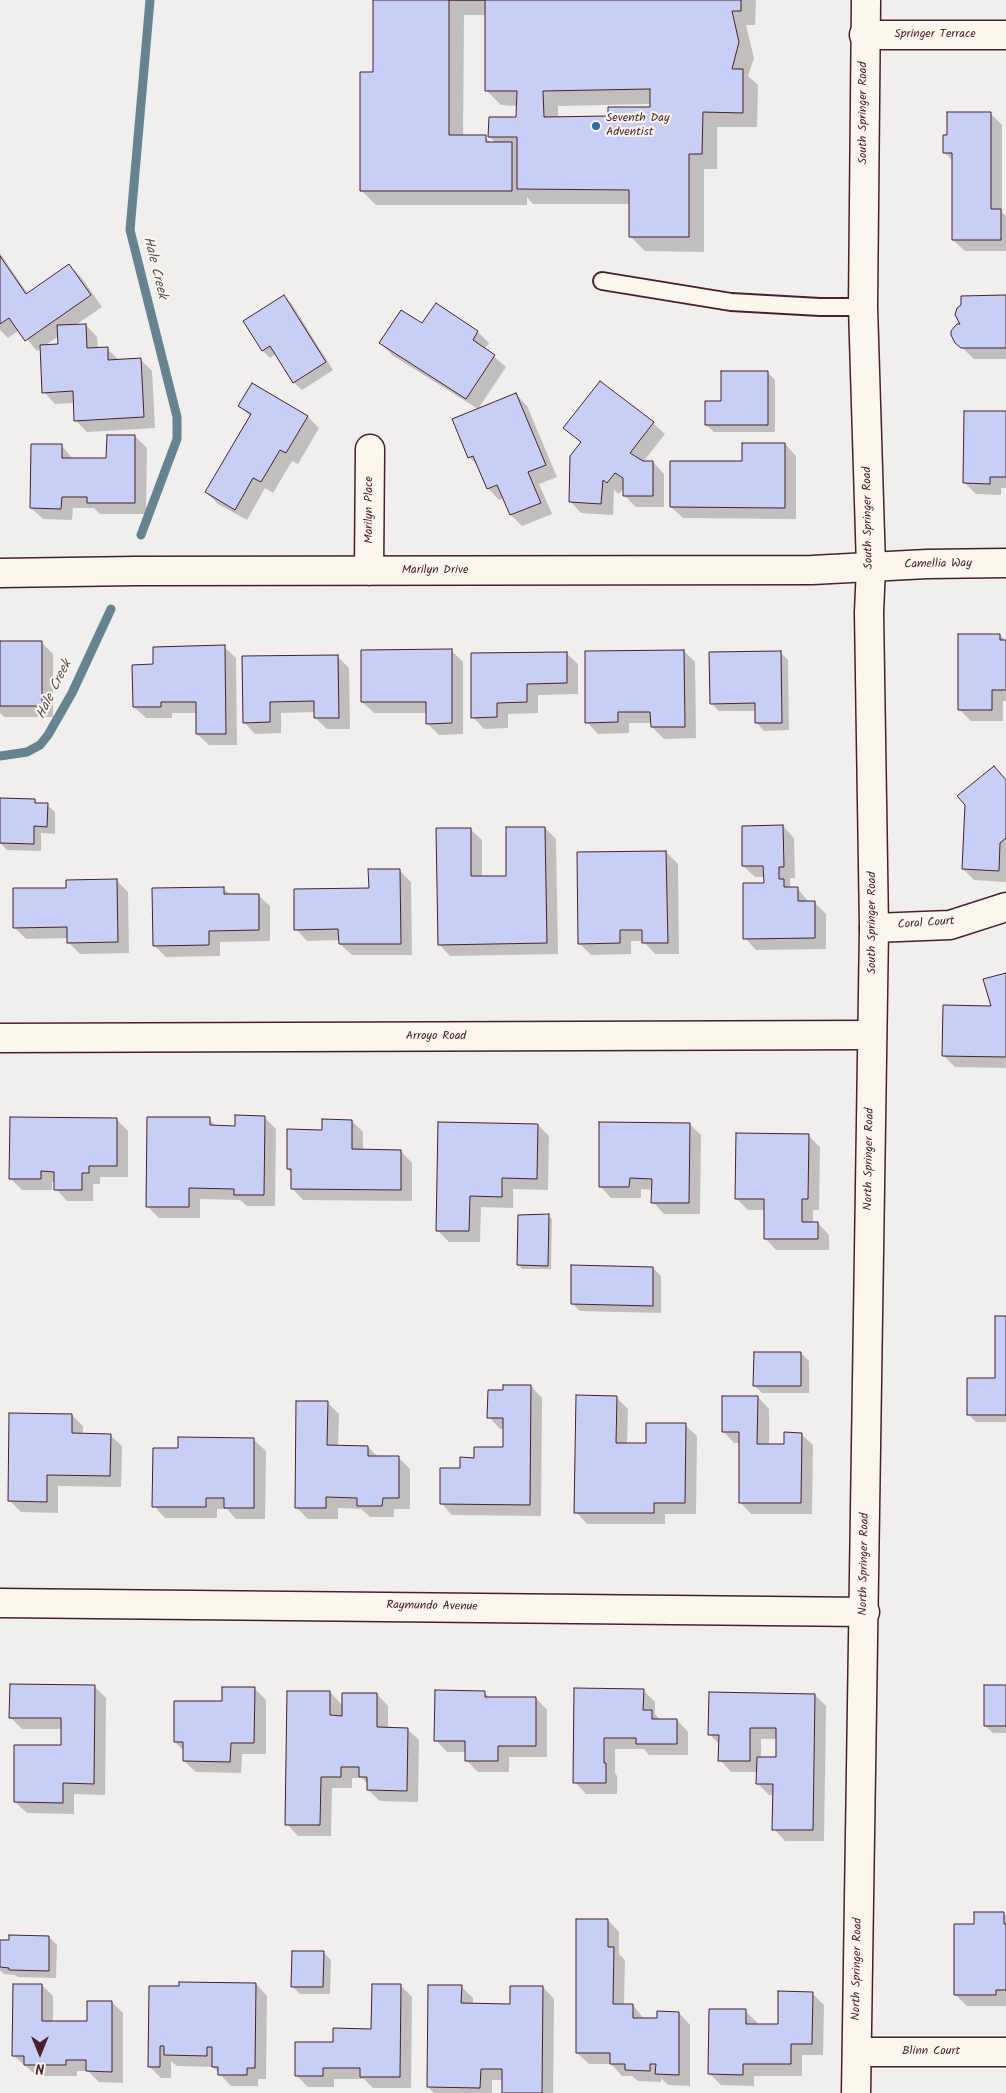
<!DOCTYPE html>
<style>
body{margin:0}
#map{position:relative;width:1006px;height:2093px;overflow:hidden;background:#f1efee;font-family:Kalam,sans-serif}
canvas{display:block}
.north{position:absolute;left:15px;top:2028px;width:50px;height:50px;-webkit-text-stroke:4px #fbf7ec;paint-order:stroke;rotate:180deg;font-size:14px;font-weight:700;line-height:20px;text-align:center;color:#4a1f2b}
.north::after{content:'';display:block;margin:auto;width:18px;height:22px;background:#4a1f2b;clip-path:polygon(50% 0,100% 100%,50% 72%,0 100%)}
</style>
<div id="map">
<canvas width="1006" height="2093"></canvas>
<div class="north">N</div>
</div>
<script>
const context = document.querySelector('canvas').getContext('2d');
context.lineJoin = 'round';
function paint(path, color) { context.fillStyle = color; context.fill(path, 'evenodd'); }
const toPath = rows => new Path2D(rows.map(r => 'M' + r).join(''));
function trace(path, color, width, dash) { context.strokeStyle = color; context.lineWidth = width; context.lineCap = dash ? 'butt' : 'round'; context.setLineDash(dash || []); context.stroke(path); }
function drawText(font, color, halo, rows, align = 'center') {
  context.font = font + ' Kalam,sans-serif'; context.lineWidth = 4; context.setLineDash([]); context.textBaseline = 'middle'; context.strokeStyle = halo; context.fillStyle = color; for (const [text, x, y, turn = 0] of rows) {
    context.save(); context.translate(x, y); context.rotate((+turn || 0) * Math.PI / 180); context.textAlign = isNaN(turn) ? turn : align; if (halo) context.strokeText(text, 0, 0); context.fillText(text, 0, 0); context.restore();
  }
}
paint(toPath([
 [381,0,756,0,755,25,746,25,754,58,748,76,758,85,757,127,717,127,717,169,704,169,704,252,645,251,630,236,630,204,533,204,527,197,527,205,376,205,361,190],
 [464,15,487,15,486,90,501,105,518,106,517,119,490,137,495,143,491,143,485,137,463,137],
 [651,104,651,108,610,117,558,118,558,106],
 [990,113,1002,125,1002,212,1006,216,1006,251,965,251,953,240,953,161,944,152],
 [0,253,28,294,69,265,81,277,102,307,74,326,86,325,97,337,98,349,107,349,119,360,140,359,152,371,155,428,87,432,75,420,75,403,55,404,44,392,42,348,37,351,19,330,8,338,0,330],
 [59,336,59,345,44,346],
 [284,296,292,304,333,370,302,390,294,383,276,354,270,358,263,351,244,321],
 [1006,297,1006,359,974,359,956,342,962,305],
 [436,305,478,332,489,343,485,349,506,367,478,409,392,355,381,343,423,325],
 [767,372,775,380,775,432,714,432,706,425,722,403],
 [253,385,308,417,319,428,298,464,292,461,273,493,265,488,247,520,218,504,206,492,251,417,240,406],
 [516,394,527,406,557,477,539,484,552,514,522,526,511,515,504,498,499,500,488,488,479,467,470,458,454,420],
 [1006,412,1006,488,1001,488,1001,495,976,494,964,482],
 [653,423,665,434,643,462,653,462,664,474,664,507,636,507,624,495,624,487,619,494,614,490,613,515,581,513,570,501,581,443,565,428],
 [135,436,147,448,146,514,100,514,94,508,73,508,72,520,43,519,31,508,62,446,73,459,108,459],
 [785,444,796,456,796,519,683,518,671,507,743,463],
 [1000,635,1006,641,1006,701,1003,701,1003,721,971,721,959,709],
 [0,642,41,642,53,654,53,717,4,717,0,713],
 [224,647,236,658,237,745,209,745,197,734,197,713,172,713,172,718,146,718,134,707,154,665],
 [451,650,463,662,463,734,439,735,427,723,427,713,374,713,362,702],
 [684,651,695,662,696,738,664,739,652,727,652,723,629,723,629,733,598,734,587,722],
 [780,652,788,660,789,730,764,731,757,723,756,711,719,711,711,703],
 [566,653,578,664,578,694,538,695,538,713,508,714,508,728,484,729,473,717],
 [338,657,349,668,350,729,327,729,315,718,315,712,281,713,281,733,255,734,244,722,243,658],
 [994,767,1006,780,1006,882,974,880,963,869],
 [0,799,34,800,39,805,47,805,55,812,55,834,41,833,41,851,7,850,0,843],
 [783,826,794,838,795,878,790,878,790,887,797,888,809,902,814,902,826,914,826,949,756,950,745,938,765,885,765,877,755,877,743,866],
 [545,828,556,839,558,954,450,956,439,944,470,829,482,840,482,877,508,877],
 [666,852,678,864,679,954,655,954,643,941,631,941,631,954,591,955,579,943],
 [399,870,411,882,412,955,352,955,340,944,340,940,307,941,296,929,370,889],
 [116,880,128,892,129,953,80,954,68,942,68,938,26,939,14,927,67,889],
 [223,888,231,895,258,895,270,906,270,941,220,942,220,956,166,957,154,945],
 [1006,974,1006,1068,955,1067,944,1056,992,1007],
 [264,1117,276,1129,275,1206,247,1206,240,1200,200,1199,200,1218,159,1218,147,1206,209,1119,217,1127,236,1127],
 [117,1120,128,1131,128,1177,100,1177,100,1184,93,1184,93,1201,67,1201,56,1189,56,1182,52,1182,52,1190,22,1190,10,1178],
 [352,1121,363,1132,363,1151,401,1151,412,1163,412,1201,303,1200,292,1188,292,1173,288,1169,323,1131],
 [689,1124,701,1135,700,1214,664,1214,653,1202,653,1190,641,1189,641,1198,611,1198,600,1186],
 [538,1125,549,1136,548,1190,513,1189,513,1208,481,1207,480,1242,449,1242,437,1230],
 [808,1135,820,1147,819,1210,813,1210,813,1223,818,1223,829,1235,829,1250,776,1250,765,1238,765,1210,748,1210,736,1198],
 [548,1216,552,1219,551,1269,522,1269,519,1265],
 [653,1268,661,1276,661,1313,580,1311,572,1303],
 [1006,1317,1006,1422,976,1422,968,1414,996,1379],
 [801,1353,809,1361,809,1393,762,1393,755,1386],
 [531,1386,542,1398,541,1516,452,1515,441,1503,461,1470,475,1459,504,1448,504,1429,500,1429,489,1417,504,1391],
 [616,1397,628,1409,627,1444,647,1445,685,1425,697,1436,696,1514,665,1514,665,1524,587,1524,576,1512],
 [758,1397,769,1409,769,1446,785,1446,801,1434,813,1445,812,1514,751,1514,740,1502,740,1443,734,1443,723,1431],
 [327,1402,339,1414,338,1446,368,1447,378,1457,399,1458,410,1469,410,1509,394,1509,394,1517,370,1517,361,1509,338,1508,338,1519,308,1519,296,1507],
 [72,1415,83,1426,83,1435,110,1435,122,1446,121,1487,58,1486,58,1513,21,1512,10,1501],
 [254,1440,266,1451,265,1519,236,1519,227,1509,217,1509,217,1518,165,1518,154,1506,179,1449],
 [94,1686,106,1698,105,1795,74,1794,74,1814,27,1813,15,1802,62,1746,62,1729,22,1729,10,1717],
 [1006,1686,1006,1733,993,1733,985,1726],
 [255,1689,266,1700,266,1754,242,1754,241,1773,196,1772,184,1761,184,1751,175,1742,223,1703],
 [576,1690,643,1690,655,1702,655,1714,660,1720,677,1720,688,1732,688,1755,649,1755,644,1749,615,1749,615,1773,617,1776,617,1794,586,1794,575,1782],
 [330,1692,343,1706,377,1694,388,1706,388,1729,407,1729,419,1740,418,1802,380,1801,368,1790,368,1784,362,1778,352,1778,352,1788,332,1788,331,1836,298,1836,287,1824],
 [484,1692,490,1698,536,1698,547,1710,547,1757,509,1757,509,1772,478,1772,466,1760,466,1752,447,1752,436,1740],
 [815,1695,826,1706,824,1841,785,1841,774,1829,774,1795,769,1795,757,1783,758,1772,731,1772,720,1760,720,1745,710,1735],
 [761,1739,777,1739,777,1758,761,1758],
 [1003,1913,1006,1916,1006,2006,967,2006,955,1994,976,1925],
 [608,1920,619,1932,619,1954,625,1960,624,2005,633,2005,644,2019,658,2019,679,2013,690,2025,690,2086,668,2085,661,2078,661,2082,638,2081,632,2076,622,2076,611,2064,589,2064,577,2053],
 [49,1937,57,1945,56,1978,18,1977,15,1975,4,1974,0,1970,0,1941],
 [323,1952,331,1960,330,1994,300,1994,292,1986],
 [256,1984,267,1996,266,2079,258,2079,258,2086,231,2086,213,2067,177,2066,171,2061,171,2078,161,2078,149,2066,150,1987],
 [42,1985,53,1996,53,2022,88,2022,112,2002,123,2013,123,2083,99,2082,88,2071,77,2071,77,2076,37,2076,14,2056],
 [400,1985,412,1997,411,2088,373,2088,364,2079,334,2079,334,2087,308,2087,296,2075,372,2030],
 [461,1986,473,1998,473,2004,511,2005,543,1987,554,1999,553,2093,504,2093,504,2080,492,2080,492,2093,434,2093,428,2087],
 [812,1993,824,2005,823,2055,802,2055,802,2076,754,2076,754,2086,721,2085,710,2074,745,2011,757,2022,757,2026,779,2026]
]), '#0003');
trace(toPath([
 [141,535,177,439,177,417,130,230,150,0],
 [0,756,27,752,40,745,48,735,72,693,111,609]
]), '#658390', 9);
const building = toPath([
 [373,0,741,0,741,11,732,11,739,42,732,69,743,69,743,113,703,112,702,154,689,154,689,237,629,237,629,190,517,189,517,137,488,137,489,117,516,117,517,91,485,91,485,0,449,0,449,135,486,135,486,142,512,142,512,191,360,191,360,72,373,72,373,0],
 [650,89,650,107,608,107,608,116,544,117,543,91,650,89],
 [947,112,991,112,991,209,1001,209,1001,240,952,240,952,153,943,153,943,135,947,135,947,112],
 [0,256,26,294,69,264,91,295,25,341,9,318,0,324,0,256],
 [284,295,326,362,293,383,270,346,262,351,243,321,284,295],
 [1006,295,1006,348,961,348,955,343,951,335,951,331,957,324,960,324,955,315,957,308,961,305,961,296,1006,295],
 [436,303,478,331,473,340,495,355,466,399,379,343,401,310,422,323,436,303],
 [86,324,87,348,108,347,108,360,141,358,144,417,74,421,73,391,42,393,40,345,58,344,57,325,86,324],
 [721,371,768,371,768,425,705,425,705,401,721,401,721,371],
 [600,381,654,422,630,453,643,461,653,461,653,496,623,496,623,478,615,473,607,483,603,480,601,504,569,502,570,456,581,442,563,428,600,381],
 [252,383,308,416,286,453,280,450,261,482,253,478,235,510,205,492,251,414,238,406,252,383],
 [516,393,546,465,528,472,541,503,510,515,497,485,487,489,473,456,468,458,452,419,516,393],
 [964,411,1006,411,1006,477,990,477,990,484,963,483,964,411],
 [107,435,135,435,135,503,87,503,87,497,62,497,61,509,30,508,31,444,62,444,62,458,106,458,107,435],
 [742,443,785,443,785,508,670,507,670,461,742,461,742,443],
 [958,634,1000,634,1000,640,1006,640,1006,690,992,690,992,710,958,710,958,634],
 [0,641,42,641,42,706,0,706,0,641],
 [225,645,226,734,196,734,196,702,161,702,161,707,133,707,132,665,153,664,153,647,225,645],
 [452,649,452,723,426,724,426,702,361,702,361,650,452,649],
 [684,650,685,727,651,727,650,712,618,712,618,722,585,723,585,651,684,650],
 [781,651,782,723,755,723,755,703,710,704,709,652,781,651],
 [567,652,567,683,527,684,527,702,497,703,497,717,471,718,471,653,567,652],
 [338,655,339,718,314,718,314,701,270,702,270,722,243,723,242,656,338,655],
 [994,766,1006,780,1006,838,1000,843,999,871,962,869,965,805,957,796,994,766],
 [0,798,35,799,35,803,48,803,47,827,34,826,34,844,0,843,0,798],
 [783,825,784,867,779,867,779,879,784,879,784,887,798,887,798,901,815,901,815,938,743,939,743,883,764,883,763,866,742,866,742,826,783,825],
 [506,827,545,827,547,943,438,945,436,828,471,828,471,876,506,876,506,827],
 [666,851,668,943,642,943,642,930,620,930,620,943,578,944,577,852,666,851],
 [368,869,400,869,401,944,339,944,338,929,294,930,294,889,369,888,368,869],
 [117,879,118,942,67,943,67,927,13,928,13,888,66,888,66,880,117,879],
 [224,887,224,894,259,894,259,930,209,931,209,945,153,946,152,888,224,887],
 [1006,973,1006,1057,942,1056,943,1005,991,1006,983,979,1006,973],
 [235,1115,265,1116,264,1195,234,1195,234,1189,189,1188,189,1207,146,1207,147,1117,210,1117,210,1125,235,1126,235,1115],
 [10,1117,117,1118,117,1166,89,1166,89,1173,82,1173,82,1190,54,1190,54,1172,41,1171,41,1179,9,1179,10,1117],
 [322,1119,352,1120,352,1149,401,1150,401,1190,291,1189,291,1169,287,1169,287,1129,322,1130,322,1119],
 [438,1122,538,1124,537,1179,502,1178,502,1197,470,1196,469,1231,436,1231,438,1122],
 [599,1122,690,1123,689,1203,651,1203,652,1179,630,1178,629,1187,599,1187,599,1122],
 [736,1133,809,1134,808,1199,802,1199,802,1222,818,1222,818,1239,764,1239,764,1199,735,1199,736,1133],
 [549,1214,548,1266,517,1265,518,1215,549,1214],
 [571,1265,653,1267,653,1306,571,1304,571,1265],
 [995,1316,1006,1316,1006,1415,967,1415,967,1378,995,1378,995,1316],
 [754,1352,801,1352,801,1386,753,1386,754,1352],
 [503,1385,531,1385,530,1505,440,1504,440,1468,460,1468,460,1457,474,1458,474,1447,503,1447,503,1418,487,1418,488,1390,503,1390,503,1385],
 [576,1395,617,1396,616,1443,646,1443,646,1423,686,1423,685,1503,654,1503,654,1513,574,1513,576,1395],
 [722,1396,758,1396,757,1444,784,1444,784,1432,802,1433,801,1503,739,1503,739,1432,722,1432,722,1396],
 [296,1401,328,1401,327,1445,368,1446,368,1456,399,1456,399,1498,383,1498,382,1506,357,1506,357,1498,326,1497,326,1508,295,1508,296,1401],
 [9,1413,72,1414,72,1433,111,1434,110,1476,47,1475,47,1502,8,1501,9,1413],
 [178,1437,254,1438,254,1508,224,1508,224,1498,206,1498,206,1507,152,1507,153,1448,178,1448,178,1437],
 [10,1684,95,1685,94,1784,63,1783,63,1803,14,1802,14,1745,61,1745,61,1718,9,1718,10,1684],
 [984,1685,1006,1685,1006,1726,984,1726,984,1685],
 [222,1687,255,1687,254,1743,231,1743,230,1762,183,1761,183,1742,174,1742,174,1701,222,1701,222,1687],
 [574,1688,644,1689,643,1710,652,1710,652,1719,677,1719,677,1744,636,1744,636,1738,604,1738,604,1763,606,1763,606,1783,573,1783,574,1688],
 [435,1690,485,1691,485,1697,536,1697,536,1746,498,1746,498,1761,465,1761,465,1741,434,1741,435,1690],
 [287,1691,330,1691,330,1715,342,1716,342,1693,377,1693,377,1727,408,1728,407,1791,367,1790,367,1777,359,1777,359,1767,341,1767,341,1777,321,1777,320,1825,285,1825,287,1691],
 [709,1692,815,1694,813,1830,772,1830,773,1784,756,1784,757,1757,776,1757,776,1728,750,1728,750,1761,718,1761,719,1735,708,1735,709,1692],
 [974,1912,1004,1912,1004,1924,1006,1924,1006,1990,996,1990,996,1995,954,1995,954,1924,974,1924,974,1912],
 [576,1919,608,1919,608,1947,614,1947,613,2004,633,2004,633,2018,657,2018,657,2011,679,2012,679,2075,655,2074,656,2064,650,2064,650,2071,625,2070,625,2064,610,2064,610,2053,576,2053,576,1919],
 [9,1935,49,1936,49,1971,9,1970,9,1968,0,1967,0,1940,9,1940,9,1935],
 [292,1951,324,1951,323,1987,291,1987,292,1951],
 [179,1982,256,1983,255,2068,247,2068,247,2075,218,2075,218,2067,212,2067,212,2047,207,2047,207,2056,164,2055,164,2046,160,2046,160,2067,148,2067,149,1986,179,1986,179,1982],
 [13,1984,42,1984,42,2021,87,2021,87,2001,112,2001,112,2072,86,2071,86,2060,66,2060,66,2065,24,2065,24,2056,12,2056,13,1984],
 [372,1984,401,1984,400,2077,360,2077,360,2068,323,2068,323,2076,295,2076,295,2042,333,2042,333,2028,371,2029,372,1984],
 [428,1985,462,1985,461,2003,510,2004,510,1986,543,1986,542,2093,502,2093,502,2069,481,2069,480,2088,427,2087,428,1985],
 [778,1991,813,1992,812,2044,791,2044,791,2064,743,2064,743,2075,708,2074,709,2009,746,2009,746,2024,778,2024,778,1991]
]);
paint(building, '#c8cff7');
trace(building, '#4a1f2b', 1);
const service = toPath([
 [602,281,731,302,820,307,863,307]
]);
const minor = toPath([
 [864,35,1006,35],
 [369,571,370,449],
 [0,573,136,571,812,570,927,564,1006,563],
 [874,928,950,925,1006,907],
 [0,1038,871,1035],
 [0,1603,865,1612],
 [857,2052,1006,2052]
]);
const tertiary = toPath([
 [856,2093,874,928,869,612,871,567,863,307,866,0]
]);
trace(service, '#4a1f2b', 20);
trace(minor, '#4a1f2b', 31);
trace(tertiary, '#4a1f2b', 31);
trace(service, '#fbf7ec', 16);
trace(minor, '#fbf7ec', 28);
trace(tertiary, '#fbf7ec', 28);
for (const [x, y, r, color] of [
 [596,126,5,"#1f6fb2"]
]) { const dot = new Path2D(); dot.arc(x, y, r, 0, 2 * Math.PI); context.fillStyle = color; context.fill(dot); trace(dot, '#fbf7ec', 2); }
drawText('12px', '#4a1f2b', '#fbf7ec', [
 ["Springer Terrace",935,35],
 ["South Springer Road",864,113,-90],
 ["Marilyn Place",370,510,-90],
 ["South Springer Road",869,518,-91],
 ["Camellia Way",938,565,-1],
 ["Marilyn Drive",435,571],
 ["South Springer Road",873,923,-90],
 ["Coral Court",926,924,-4],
 ["Arroyo Road",436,1037],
 ["North Springer Road",870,1159,-89],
 ["North Springer Road",865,1564,-89],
 ["Raymundo Avenue",432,1607,1],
 ["North Springer Road",858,1969,-89],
 ["Blinn Court",931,2052]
]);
drawText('12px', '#4a1f2b', '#fbf7ec', [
 ["Seventh Day",606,119],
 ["Adventist",606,133]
], 'left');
drawText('italic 14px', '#58515e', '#fbf7ec', [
 ["Hale Creek",154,268,76],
 ["Hale Creek",55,690,-64]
]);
</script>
